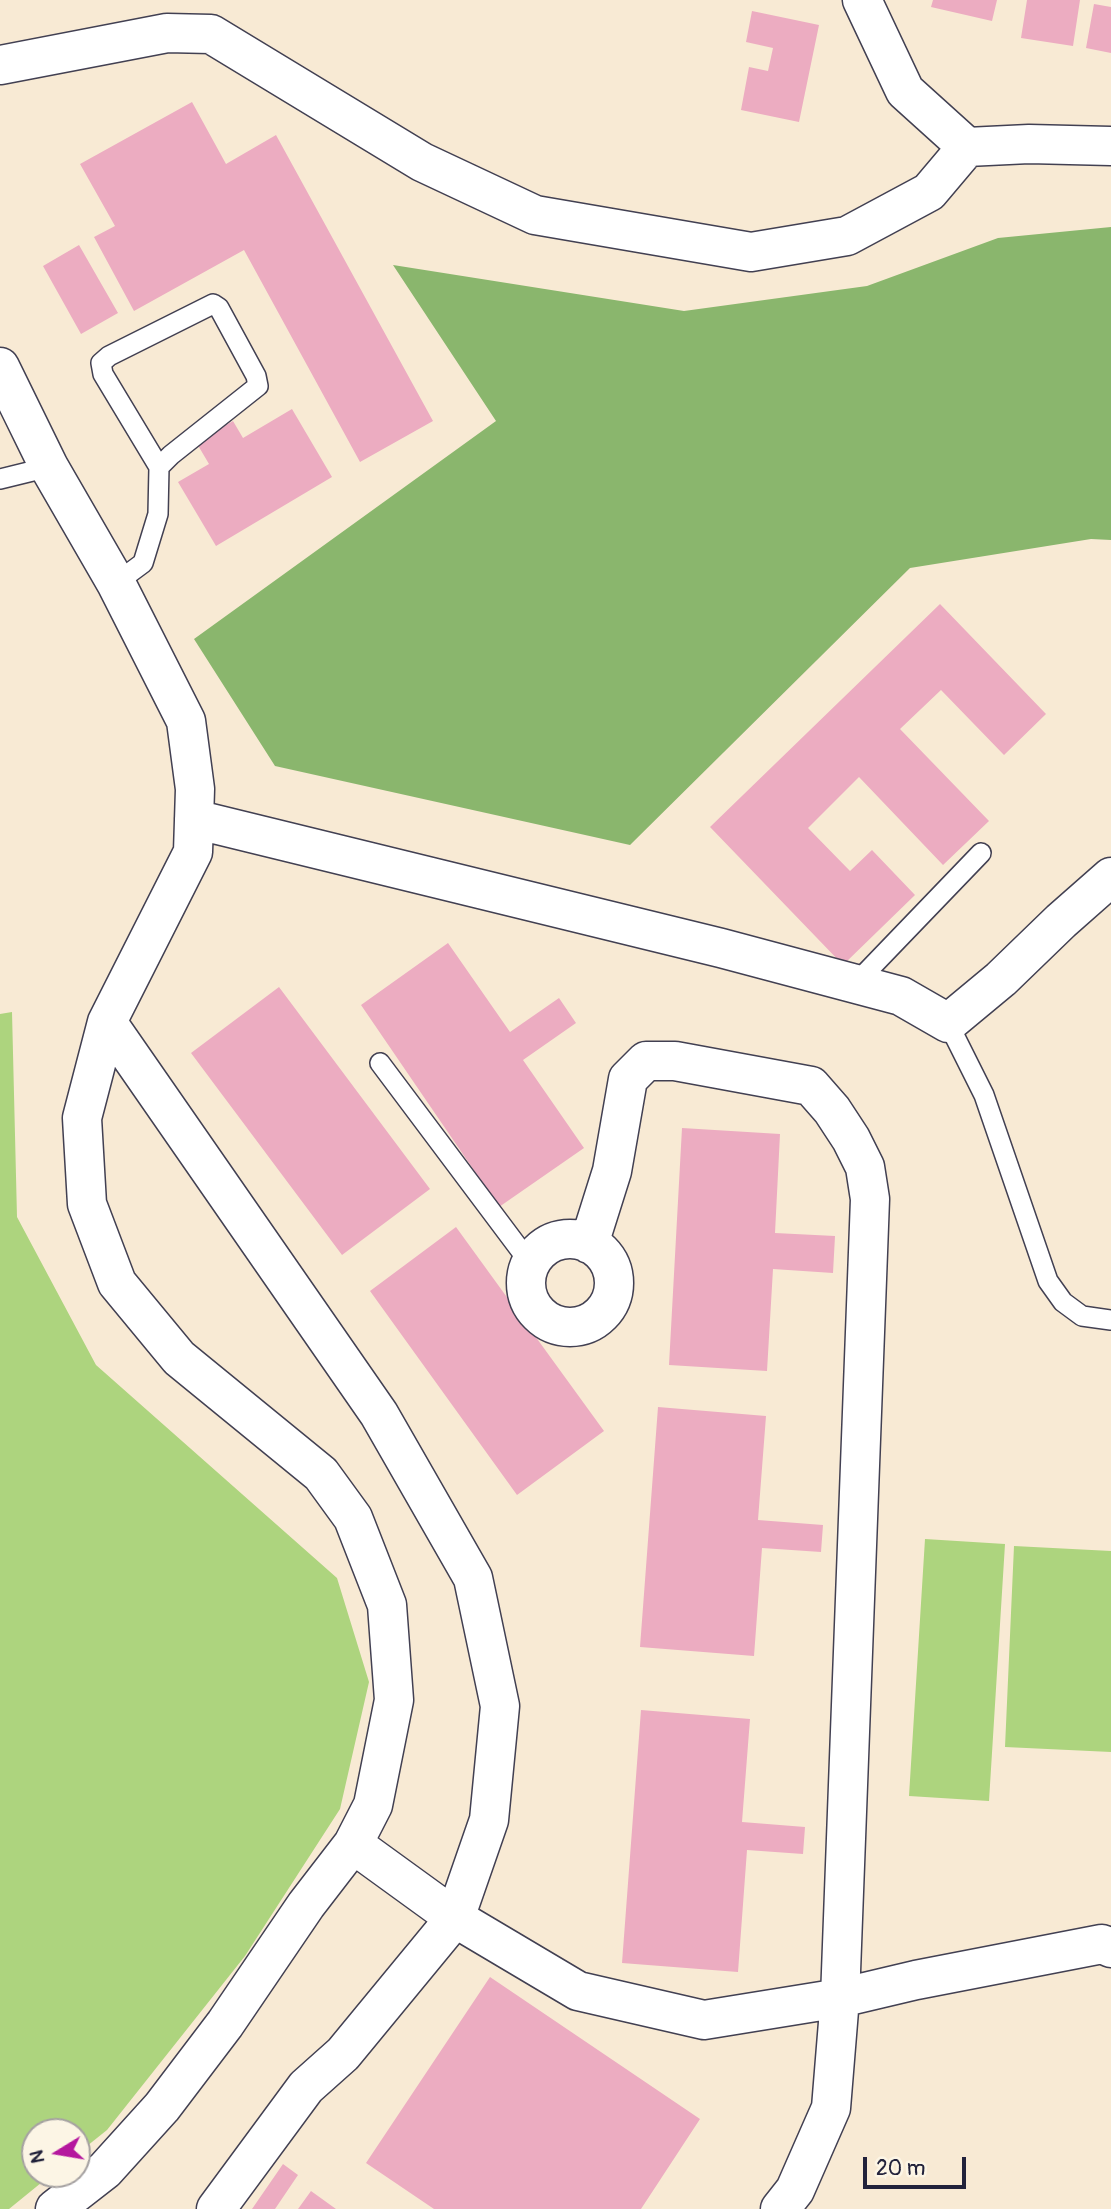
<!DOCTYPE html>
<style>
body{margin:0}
#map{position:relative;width:1111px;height:2209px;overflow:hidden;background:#f8ead4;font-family:Pangolin,sans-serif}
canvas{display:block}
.north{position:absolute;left:21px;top:2118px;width:70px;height:70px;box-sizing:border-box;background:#fcf5e5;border:2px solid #a5a1a1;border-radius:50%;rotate:259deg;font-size:19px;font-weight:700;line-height:28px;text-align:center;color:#22223b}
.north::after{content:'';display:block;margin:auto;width:24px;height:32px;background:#b5179e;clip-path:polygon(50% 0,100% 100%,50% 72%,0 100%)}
.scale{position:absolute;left:863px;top:2157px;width:103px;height:32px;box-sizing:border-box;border:4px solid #22223b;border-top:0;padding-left:9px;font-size:21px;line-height:24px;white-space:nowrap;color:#22223b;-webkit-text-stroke:5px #fcf5e5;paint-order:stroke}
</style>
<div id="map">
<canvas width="1111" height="2209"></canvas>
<div class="north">N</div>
<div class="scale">20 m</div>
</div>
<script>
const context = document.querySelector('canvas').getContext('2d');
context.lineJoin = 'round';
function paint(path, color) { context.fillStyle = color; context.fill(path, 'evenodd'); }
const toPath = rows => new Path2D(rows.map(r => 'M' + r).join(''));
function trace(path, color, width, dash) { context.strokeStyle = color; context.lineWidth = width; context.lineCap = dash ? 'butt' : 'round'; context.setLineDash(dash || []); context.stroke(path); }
paint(toPath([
 [12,1012,17,1217,96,1365,337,1578,369,1682,340,1809,245,1956,107,2130,77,2154,77,2132,35,2132,35,2174,52,2174,9,2209,0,2209,0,1014],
 [925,1539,1005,1544,989,1801,909,1796],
 [1014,1546,1111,1551,1111,1752,1005,1747]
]), '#add47e');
paint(toPath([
 [1111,227,1111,540,1091,539,910,568,630,845,275,766,194,639,496,421,393,265,684,311,867,286,998,238]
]), '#8ab66d');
paint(toPath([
 [933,0,997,0,992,21,931,7],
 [1027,0,1080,0,1073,46,1021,38],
 [1094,4,1111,7,1111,53,1086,48],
 [752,11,819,25,799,122,741,110,749,67,768,71,773,48,746,42],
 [192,102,226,164,276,135,433,421,360,462,244,250,134,311,94,237,115,226,80,164],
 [79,245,118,313,81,334,43,266],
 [292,409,332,477,216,546,178,482,209,464,196,442,233,421,243,438],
 [940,604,1046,714,1004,755,941,690,900,729,989,821,943,865,859,777,808,828,850,871,872,850,915,895,843,965,710,827],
 [448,943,510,1032,559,998,576,1023,523,1060,584,1148,499,1207,361,1005],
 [279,987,430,1189,342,1255,191,1053],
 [682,1128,780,1134,775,1233,835,1236,833,1273,773,1269,767,1371,669,1365],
 [456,1227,604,1431,517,1495,370,1291],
 [658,1407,766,1416,758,1520,823,1525,821,1552,762,1548,754,1656,640,1647],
 [641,1710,750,1719,742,1822,805,1827,803,1854,747,1850,738,1972,622,1963],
 [490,1977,700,2119,641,2209,434,2209,366,2163],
 [283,2164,298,2175,275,2209,252,2209],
 [311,2191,336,2209,298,2209]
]), '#ecacc1');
const service = toPath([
 [0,479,49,467],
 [116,583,143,563,158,514,159,467,171,455,258,386,256,376,219,308,213,304,109,356,101,363,103,374,159,467],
 [855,984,981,853],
 [948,1023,984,1095,1048,1281,1063,1302,1082,1316,1111,1320],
 [380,1063,530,1263]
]);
const minor = toPath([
 [862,0,905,91,967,147],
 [0,65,167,33,211,34,422,162,535,215,751,252,847,236,929,192,967,147,1029,144,1111,146],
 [0,367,49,467,116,583,186,721,195,789,193,852,107,1022,82,1118,87,1204,117,1283,179,1358,321,1474,353,1518,387,1605,394,1700,373,1805,353,1844,306,1905,225,2024,162,2107,105,2170,55,2209],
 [194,819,721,948,901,996,948,1023,1001,979,1061,921,1111,877],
 [107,1022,379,1414,473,1578,500,1706,489,1820,455,1918,343,2054,306,2087,216,2209],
 '526 1283a44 44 0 1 1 88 0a44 44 0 1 1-88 0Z',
 [589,1244,612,1171,628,1079,646,1061,675,1061,811,1086,832,1110,851,1139,865,1167,870,1199,840,1998,831,2108,795,2190,780,2209],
 [353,1844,455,1918,578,1991,704,2020,840,1998,916,1980,1102,1944,1111,1948]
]);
trace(service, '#424052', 22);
trace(minor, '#424052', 41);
trace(service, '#fff', 19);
trace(minor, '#fff', 38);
</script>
